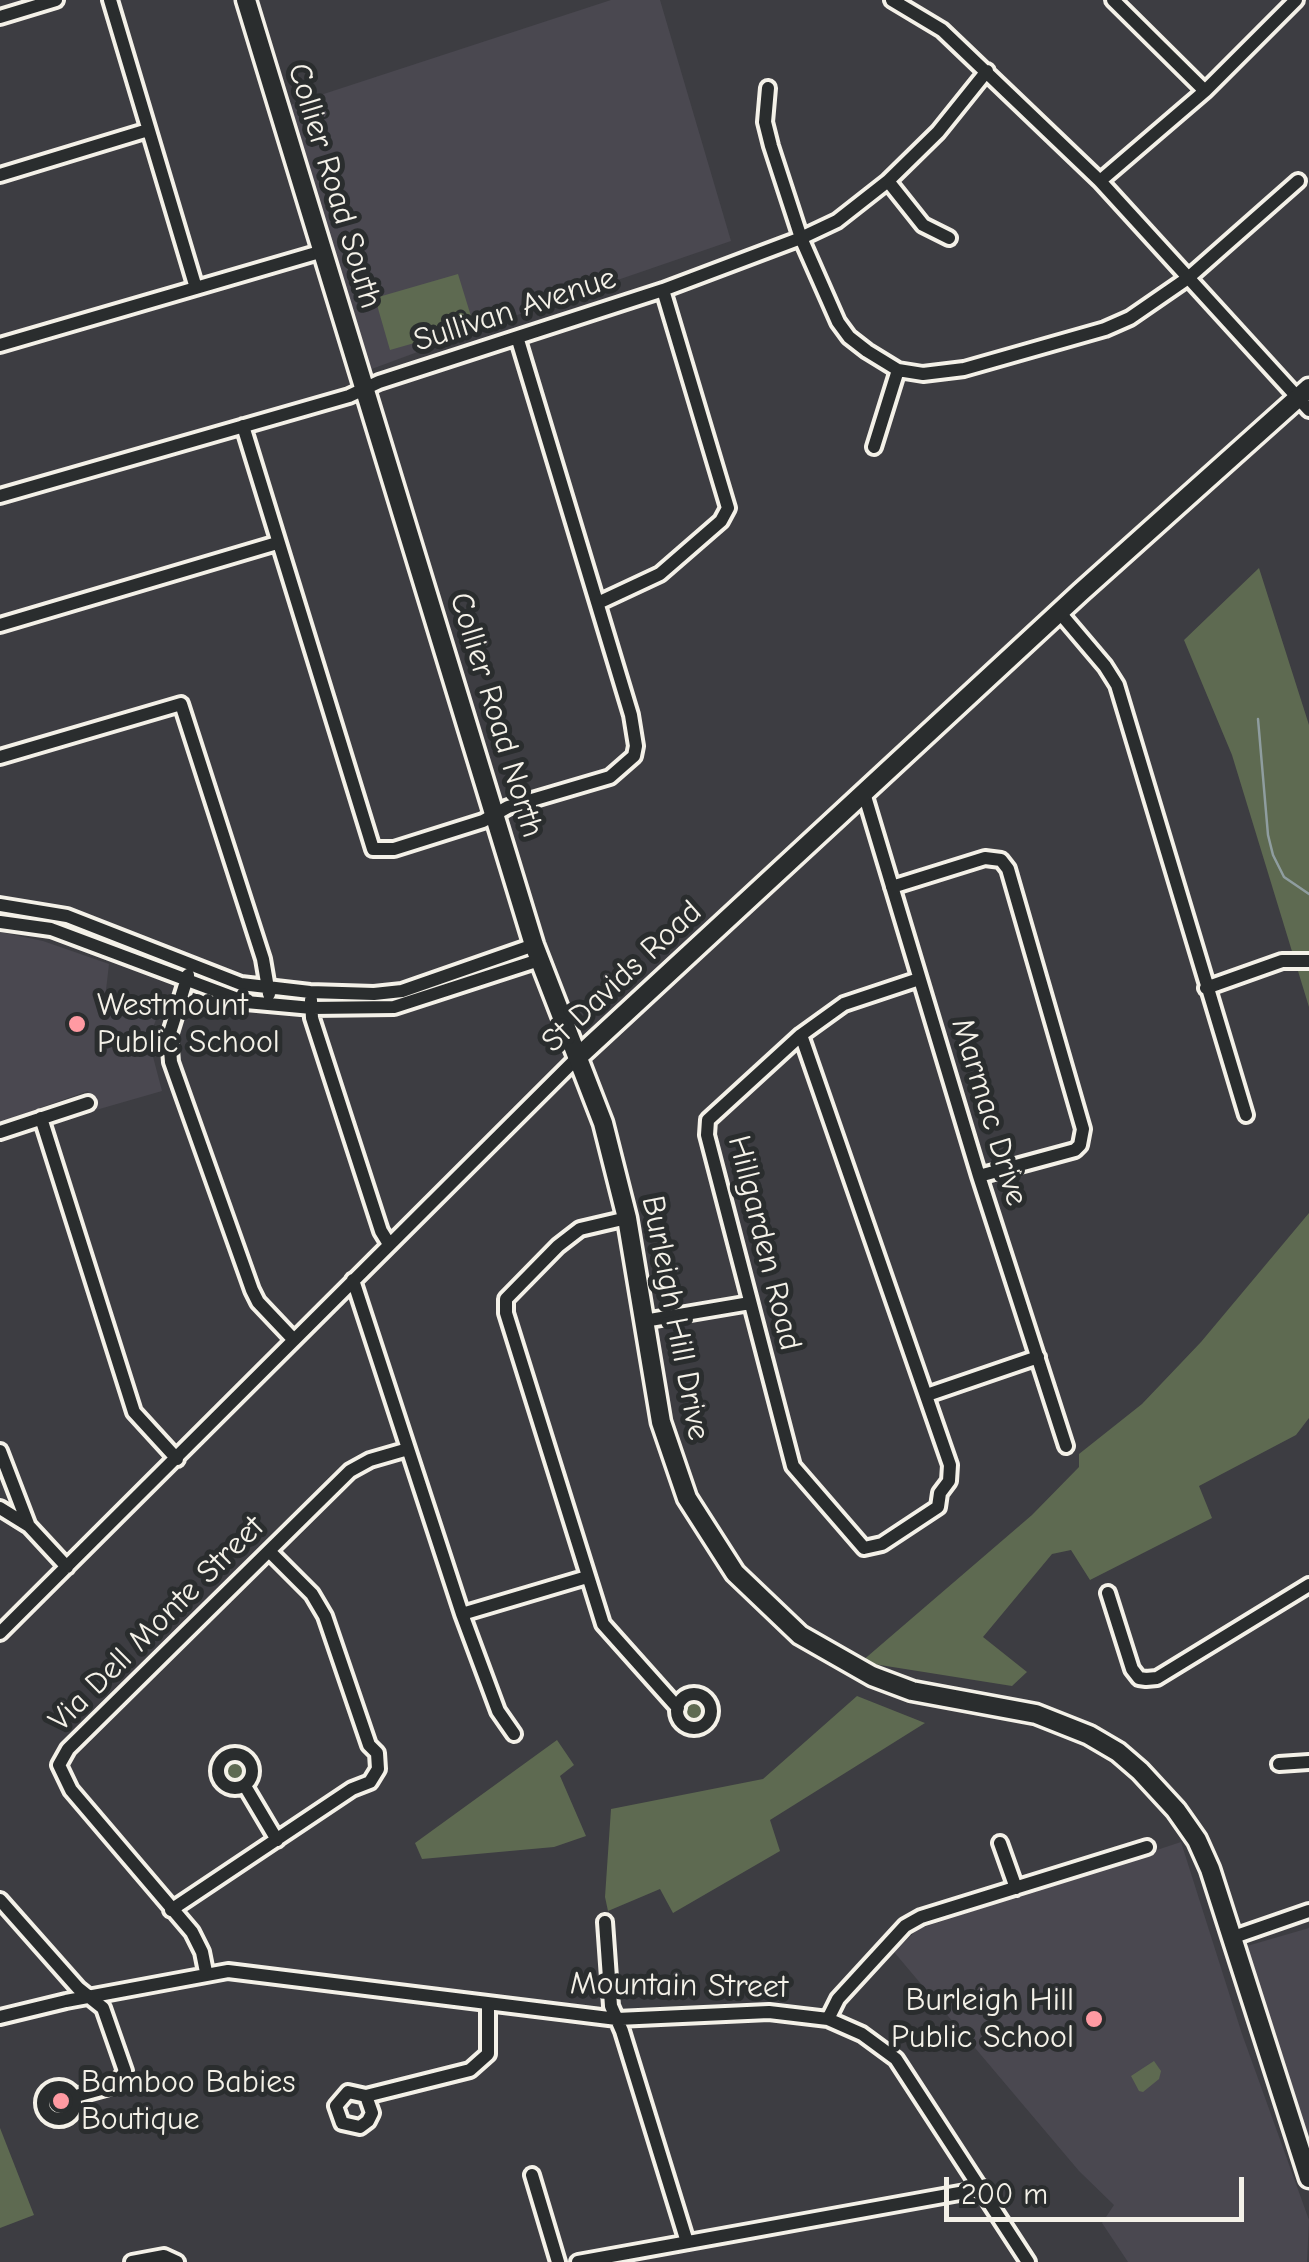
<!DOCTYPE html>
<style>
body{margin:0}
#map{position:relative;width:1309px;height:2262px;overflow:hidden;background:#3d3d42;font-family:"Comic Neue",sans-serif}
canvas{display:block}
.scale{position:absolute;left:944px;top:2177px;width:300px;height:45px;box-sizing:border-box;border:5px solid #f4f1e8;border-top:0;padding-left:12px;font-size:30px;line-height:35px;white-space:nowrap;color:#f4f1e8;-webkit-text-stroke:8px #2a2d2e;paint-order:stroke}
</style>
<div id="map">
<canvas width="1309" height="2262"></canvas>
<div class="scale">200 m</div>
</div>
<script>
const context = document.querySelector('canvas').getContext('2d');
context.lineJoin = 'round';
function paint(path, color) { context.fillStyle = color; context.fill(path, 'evenodd'); }
const toPath = rows => new Path2D(rows.map(r => 'M' + r).join(''));
function trace(path, color, width, dash) { context.strokeStyle = color; context.lineWidth = width; context.lineCap = dash ? 'butt' : 'round'; context.setLineDash(dash || []); context.stroke(path); }
function drawText(font, color, halo, rows, align = 'center') {
  context.font = font + ' "Comic Neue",sans-serif'; context.lineWidth = 10; context.setLineDash([]); context.textBaseline = 'middle'; context.strokeStyle = halo; context.fillStyle = color; for (const [text, x, y, turn = 0] of rows) {
    context.save(); context.translate(x, y); context.rotate((+turn || 0) * Math.PI / 180); context.textAlign = isNaN(turn) ? turn : align; if (halo) context.strokeText(text, 0, 0); context.fillText(text, 0, 0); context.restore();
  }
}
paint(toPath([
 [611,0,660,0,731,241,539,307,369,370,290,105],
 [0,932,43,941,109,964,105,999,158,1014,151,1033,151,1049,162,1091,96,1110,88,1091,0,1122],
 [1181,1842,1242,2034,1309,2220,1307,2262,1128,2262,1102,2223,1114,2205,1079,2171,894,1952,918,1929],
 [1309,1928,1309,2146,1247,1946]
]), '#4a4850');
paint(toPath([
 [458,274,474,326,390,350,375,298],
 [1259,568,1309,725,1309,1007,1232,755,1184,640],
 [1309,1213,1309,1418,1296,1435,1199,1486,1212,1518,1090,1580,1071,1550,1052,1554,983,1637,1027,1672,1012,1686,861,1662,1032,1515,1079,1467,1079,1454,1142,1404,1201,1342],
 [857,1696,925,1723,770,1820,780,1851,673,1913,660,1889,608,1911,605,1897,611,1809,763,1779],
 '683 1711a11 11 0 1 1 22 0a11 11 0 1 1-22 0Z',
 [557,1740,574,1765,560,1776,586,1836,554,1847,422,1859,415,1843],
 '224 1771a11 11 0 1 1 22 0a11 11 0 1 1-22 0Z',
 [1154,2061,1161,2071,1159,2079,1143,2092,1139,2091,1131,2076],
 [0,2128,34,2215,0,2228]
]), '#5e6a51');
trace(toPath([
 [1258,719,1268,835,1273,855,1284,877,1309,894]
]), '#8f9d9f', 2.5);
const minor = toPath([
 [110,0,196,288],
 [892,0,942,30,1100,181,1309,410],
 [1113,0,1205,91],
 [0,17,56,0],
 [768,88,765,122,771,146,801,238,838,322,849,337,867,351,898,370,923,374,964,369,1105,329,1130,318,1188,278,1298,181],
 [0,175,148,130],
 [888,181,923,225,949,238],
 [1100,181,1205,91,1296,0],
 [0,345,323,251],
 [243,426,373,849,394,849,483,821,508,807,610,777,634,756,636,746,631,715,518,340],
 [874,447,898,370],
 [0,496,349,396,379,382,663,290,801,238,837,221,888,181,938,132,987,71],
 [598,603,660,574,721,521,728,508,663,290],
 [1060,613,1105,666,1117,685,1246,1115],
 [0,625,277,543],
 [0,757,181,704,263,959,269,994],
 [864,793,979,1176,1066,1446],
 [892,887,985,858,1001,860,1008,869,1083,1129,1080,1145,1075,1150,979,1176],
 [0,905,67,916,241,984,310,992,374,994,402,991,534,945],
 [0,922,51,929,246,1002,312,1008,394,1007,539,960],
 [188,975,169,1036,171,1062,252,1290,258,1302,294,1340],
 [1206,988,1282,961,1309,961],
 [311,1000,312,1018,381,1231,389,1244],
 [801,1035,950,1465,949,1481,940,1493,938,1507,882,1544,864,1548,793,1466,707,1135,708,1120,801,1035,844,1004,919,979],
 [41,1118,134,1412,177,1459],
 [0,1132,88,1103],
 [627,1218,580,1229,558,1246,506,1299,506,1313,603,1624,678,1708],
 [353,1280,462,1614,498,1711,514,1734],
 [644,1321,750,1303],
 [927,1395,1038,1357],
 [0,1451,28,1524],
 [0,1508,29,1526,67,1567],
 [1108,1593,1132,1669,1139,1678,1146,1679,1157,1678,1309,1585],
 [462,1614,587,1577],
 [0,1633,578,1057],
 '677 1711a17 17 0 1 1 34 0a17 17 0 1 1-34 0Z',
 '218 1771a17 17 0 1 1 34 0a17 17 0 1 1-34 0Z',
 [1279,1764,1309,1762],
 [245,1786,277,1840],
 [1000,1843,1016,1888],
 [0,1900,78,1988,103,2008,125,2071,116,2085,76,2096],
 [171,1910,352,1789,370,1782,378,1769,377,1753,369,1745,325,1616,312,1594,269,1551],
 [605,1922,611,2006,622,2031,687,2242],
 [1231,1938,1309,1911],
 [206,1972,202,1952,192,1932,71,1790,59,1765,68,1749,350,1471,370,1460,408,1449],
 [0,2017,66,2001,228,1971,617,2019,769,2012,828,2019,862,2034,896,2059,1028,2262],
 [828,2019,838,1999,905,1926,921,1917,1147,1847],
 '43 2103a16 16 0 1 1 32 0a16 16 0 1 1-32 0Z',
 [366,2096,372,2113,368,2121,360,2127,342,2123,336,2106,348,2092,366,2096,470,2070,488,2054,488,2004],
 [532,2175,558,2262],
 [132,2262,164,2256,177,2262],
 [578,2262,965,2192,981,2187]
]);
const major = toPath([
 [246,0,534,945,603,1123,627,1218,661,1422,687,1498,735,1573,800,1635,872,1676,912,1691,1036,1714,1089,1735,1118,1752,1140,1771,1176,1810,1197,1840,1210,1869,1309,2178],
 [578,1057,1081,592,1309,388]
]);
trace(minor, '#f4f1e8', 20);
trace(major, '#f4f1e8', 25);
trace(minor, '#2a2d2e', 12);
trace(major, '#2a2d2e', 18);
for (const [x, y, r, color] of [
 [77,1024,10,"#ff9aa2"],
 [1094,2019,10,"#ff9aa2"],
 [61,2101,10,"#ff9aa2"]
]) { const dot = new Path2D(); dot.arc(x, y, r, 0, 2 * Math.PI); context.fillStyle = color; context.fill(dot); trace(dot, '#2a2d2e', 4); }
drawText('32px', '#f4f1e8', '#2a2d2e', [
 ["Collier Road South",334,186,73],
 ["Sullivan Avenue",515,310,-18],
 ["Collier Road North",496,715,73],
 ["St Davids Road",622,977,-43],
 ["Marmac Drive",989,1112,73],
 ["Hillgarden Road",764,1243,76],
 ["Burleigh Hill Drive",675,1318,79],
 ["Via Dell Monte Street",157,1624,-45],
 ["Mountain Street",679,1986,1]
]);
drawText('32px', '#f4f1e8', '#2a2d2e', [
 ["Westmount",97,1006],
 ["Public School",97,1043],
 ["Burleigh Hill",1074,2001,"right"],
 ["Public School",1074,2038,"right"],
 ["Bamboo Babies",81,2083],
 ["Boutique",81,2120]
], 'left');
</script>
